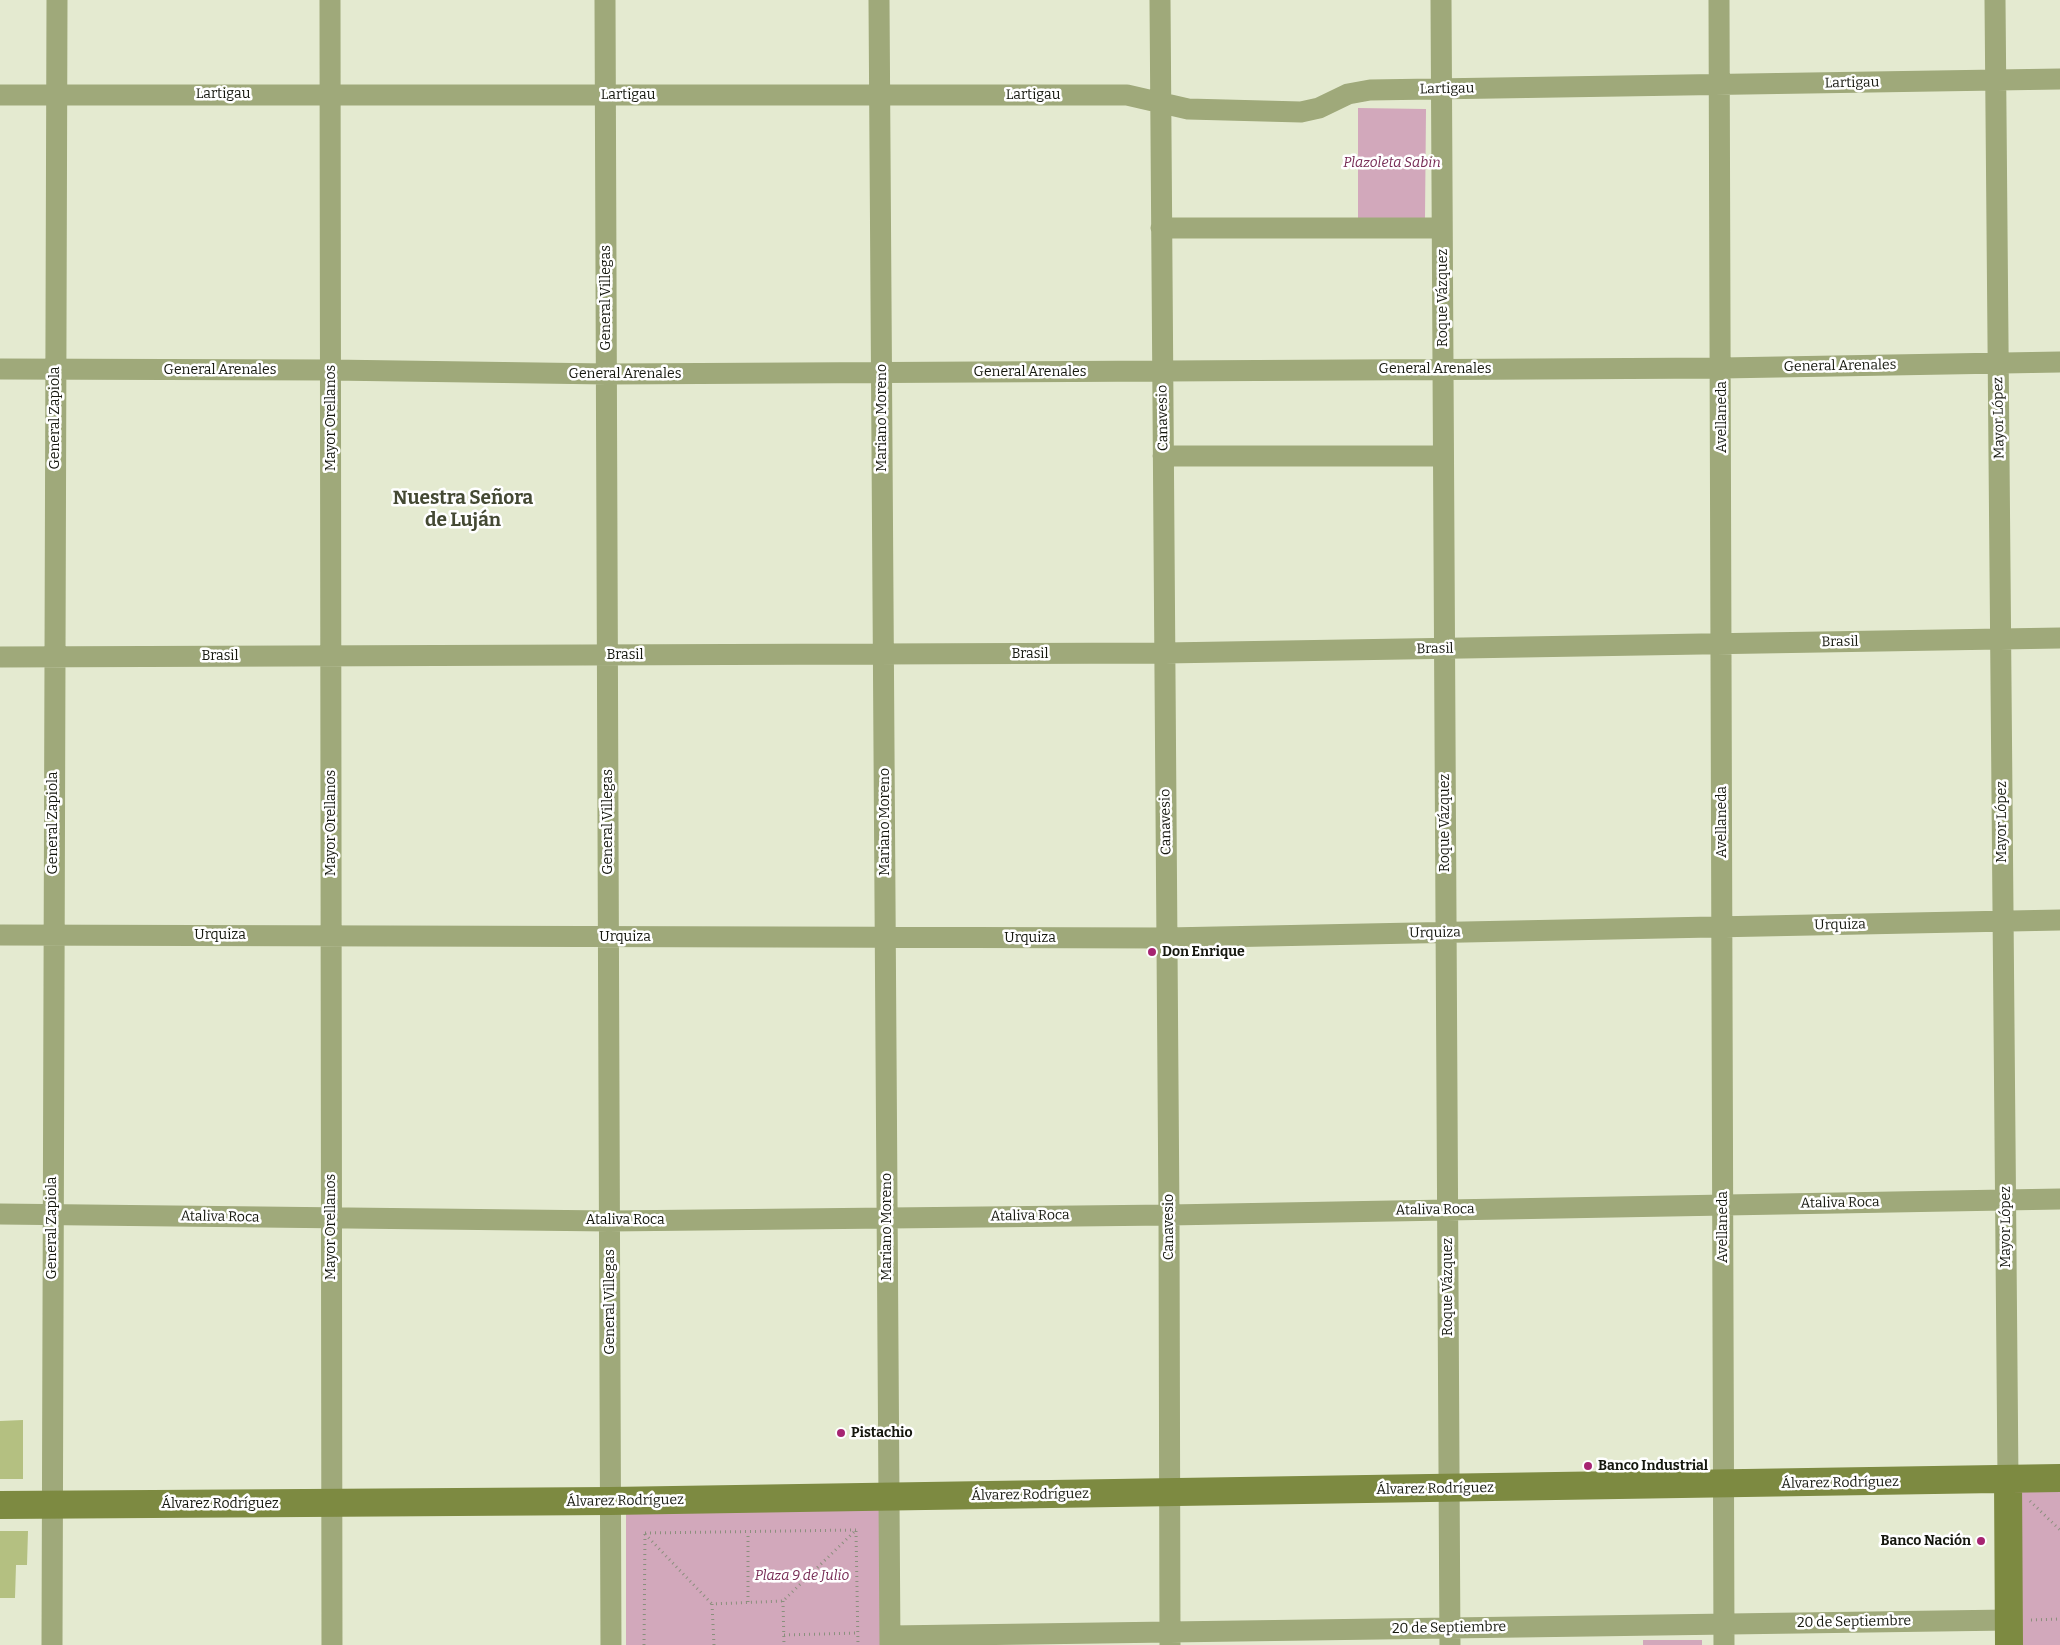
<!DOCTYPE html>
<meta charset="utf-8">
<style>
body{margin:0}
canvas{display:block;background:#e4ead0}
</style>
<canvas width="2060" height="1645"></canvas>
<script>
const context = document.querySelector('canvas').getContext('2d');
context.lineJoin = 'round';
function paint(path, color) { context.fillStyle = color; context.fill(path, 'evenodd'); }
const toPath = rows => new Path2D(rows.map(r => 'M' + r).join(''));
function trace(path, color, width, dash) { context.strokeStyle = color; context.lineWidth = width; context.lineCap = dash ? 'butt' : 'round'; context.setLineDash(dash || []); context.stroke(path); }
function drawText(font, color, halo, rows, align = 'center') {
  context.font = font + ' Bitter,serif'; context.lineWidth = 5; context.setLineDash([]); context.textBaseline = 'middle'; context.strokeStyle = halo; context.fillStyle = color; for (const [text, x, y, turn = 0] of rows) {
    context.save(); context.translate(x, y); context.rotate((+turn || 0) * Math.PI / 180); context.textAlign = isNaN(turn) ? turn : align; if (halo) context.strokeText(text, 0, 0); context.fillText(text, 0, 0); context.restore();
  }
}
paint(toPath([
 [1358,108,1426,109,1425,218,1358,218],
 [2060,1478,2060,1645,2009,1645,2008,1479],
 [880,1507,881,1645,626,1645,626,1510],
 [1643,1640,1702,1640,1702,1645,1643,1645]
]), '#d2a8bb');
paint(toPath([
 [23,1420,23,1479,0,1479,0,1421],
 [0,1531,28,1531,27,1565,16,1565,15,1598,0,1598]
]), '#b4c081');
trace(toPath([
 [2030,1501,2060,1530],
 [856,1531,858,1645],
 [645,1533,856,1530],
 [645,1534,712,1604],
 [783,1601,784,1645],
 [748,1602,748,1532],
 [2031,1620,2060,1619],
 [784,1635,858,1633],
 [644,1645,645,1533],
 [714,1645,712,1604,783,1601,856,1530]
]), '#8b8f7d', 3, [1, 4]);
trace(toPath([
 [330,0,332,1645],
 [605,0,611,1645],
 [879,0,890,1645],
 [1160,0,1169,1215,1170,1645],
 [1441,0,1450,1645],
 [1719,0,1724,1645],
 [1995,0,2008,1479],
 [0,95,1127,95,1188,109,1301,112,1319,108,1348,94,1370,90,2060,79],
 [1161,228,1442,228],
 [0,369,331,370,607,374,1722,368,2060,362],
 [1163,456,1443,456],
 [0,657,1165,653,2060,638],
 [0,935,1167,938,2060,920],
 [0,1214,609,1221,1169,1215,2060,1199],
 [890,1636,2009,1620],
 [52,1645,57,0]
]), '#9fa97a', 21);
trace(toPath([
 [2008,1479,2009,1645],
 [0,1505,610,1501,2060,1478]
]), '#7d8a41', 28);
for (const [x, y, r, color] of [
 [1152,952,5,"#a62471"],
 [841,1433,5,"#a62471"],
 [1588,1466,5,"#a62471"],
 [1981,1541,5,"#a62471"]
]) { const dot = new Path2D(); dot.arc(x, y, r, 0, 2 * Math.PI); context.fillStyle = color; context.fill(dot); trace(dot, '#fff', 2); }
drawText('14px', '#15170e', '#fff', [
 ["Lartigau",1852,83,-1],
 ["Lartigau",1447,89,-1],
 ["Lartigau",223,94],
 ["Lartigau",628,95],
 ["Lartigau",1033,95],
 ["General Villegas",606,298,-90],
 ["Roque Vázquez",1443,298,-90],
 ["General Arenales",1840,366,-1],
 ["General Arenales",1435,369],
 ["General Arenales",220,370],
 ["General Arenales",1030,372],
 ["General Arenales",625,374],
 ["Avellaneda",1722,417,-90],
 ["General Zapiola",55,418,-90],
 ["Mayor Orellanos",331,418,-90],
 ["Mariano Moreno",882,418,-90],
 ["Canavesio",1163,418,-91],
 ["Mayor López",1999,418,-91],
 ["Brasil",1840,642,-1],
 ["Brasil",1435,649,-1],
 ["Brasil",1030,654],
 ["Brasil",625,655],
 ["Brasil",220,656],
 ["General Villegas",608,822,-90],
 ["Mariano Moreno",885,822,-90],
 ["Canavesio",1166,822,-91],
 ["Avellaneda",1722,822,-90],
 ["Mayor López",2002,822,-90],
 ["General Zapiola",53,823,-90],
 ["Mayor Orellanos",331,823,-90],
 ["Roque Vázquez",1445,823,-90],
 ["Urquiza",1840,925,-1],
 ["Urquiza",1435,933,-1],
 ["Urquiza",220,935],
 ["Urquiza",625,937],
 ["Urquiza",1030,938],
 ["Ataliva Roca",1840,1203,-1],
 ["Ataliva Roca",1435,1210,-1],
 ["Ataliva Roca",1030,1216,-1],
 ["Ataliva Roca",220,1217,1],
 ["Ataliva Roca",625,1220],
 ["Mayor Orellanos",331,1227,-90],
 ["Mariano Moreno",887,1227,-90],
 ["Canavesio",1169,1227,-90],
 ["Avellaneda",1723,1227,-90],
 ["Mayor López",2006,1227,-90],
 ["General Zapiola",52,1228,-90],
 ["Roque Vázquez",1448,1287,-90],
 ["General Villegas",610,1302,-90],
 ["Álvarez Rodríguez",1840,1483,-1],
 ["Álvarez Rodríguez",1435,1489,-1],
 ["Álvarez Rodríguez",1030,1495,-1],
 ["Álvarez Rodríguez",625,1501,-1],
 ["Álvarez Rodríguez",220,1504],
 ["20 de Septiembre",1854,1622,-1],
 ["20 de Septiembre",1449,1628,-1]
]);
drawText('italic 14px', '#772c55', '#fff', [
 ["Plazoleta Sabin",1392,163],
 ["Plaza 9 de Julio",802,1576]
]);
drawText('bold 14px', '#15170e', '#fff', [
 ["Don Enrique",1162,952],
 ["Pistachio",851,1433],
 ["Banco Industrial",1598,1466],
 ["Banco Nación",1971,1541,"right"]
], 'left');
drawText('bold 19px', '#444933', '#fff', [
 ["Nuestra Señora",463,499],
 ["de Luján",463,521]
]);
</script>
